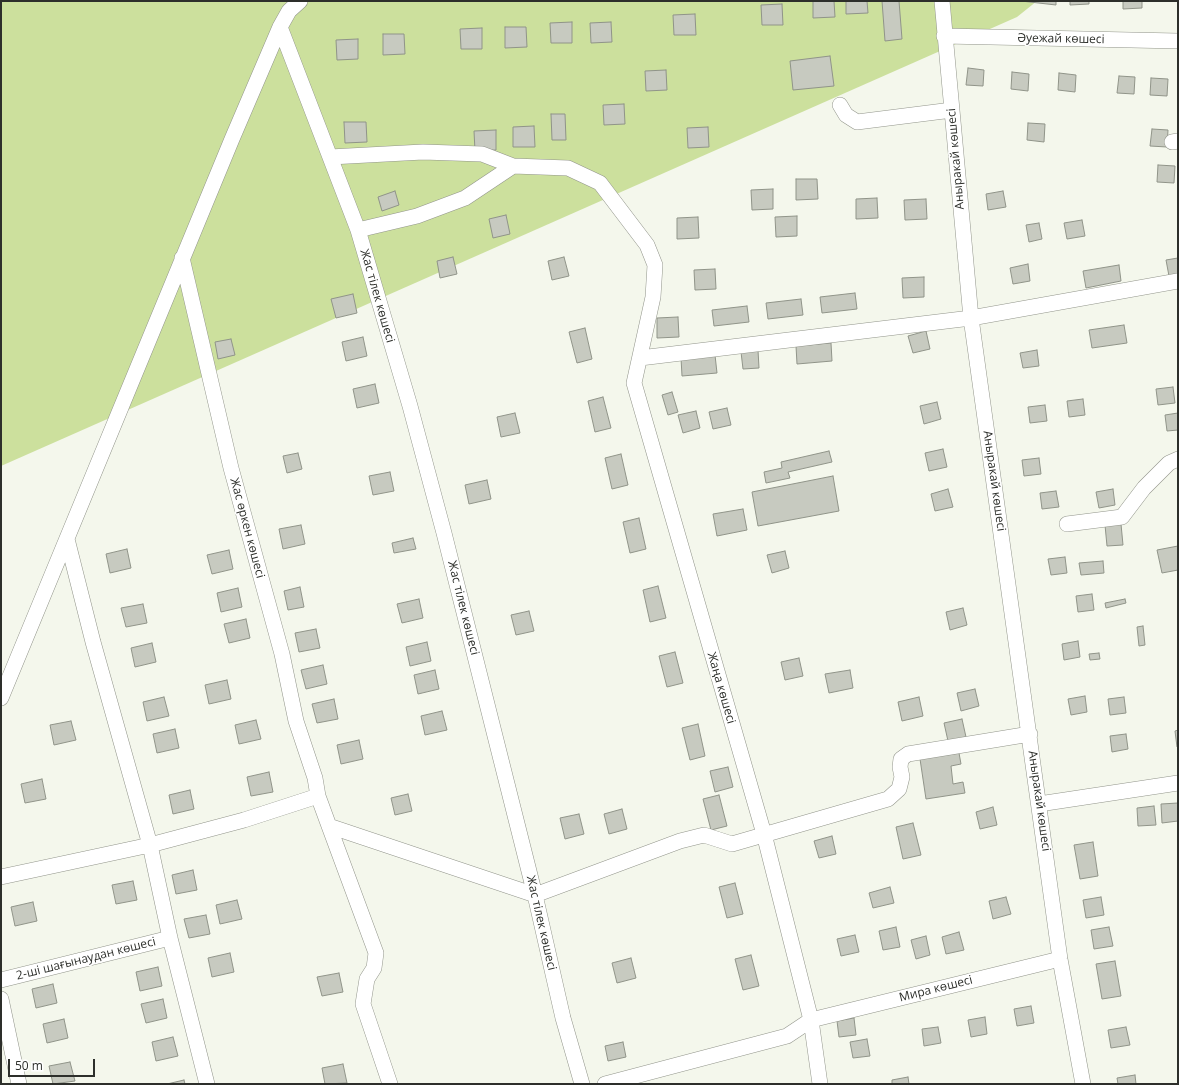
<!DOCTYPE html>
<meta charset="utf-8">
<style>
body{margin:0}
#map{position:relative;width:1179px;height:1085px;overflow:hidden;background:#f4f7ec;font-family:"Open Sans",sans-serif}
canvas{display:block}
.frame{position:absolute;inset:0;border:2px solid #2d2f2b;pointer-events:none}
.scale{position:absolute;left:8px;top:1059px;width:87px;height:18px;box-sizing:border-box;border:2px solid #2d2f2b;border-top:0;padding-left:5px;font-size:12px;line-height:14px;white-space:nowrap;color:#2d2f2b;-webkit-text-stroke:3px #fff;paint-order:stroke}
</style>
<div id="map">
<canvas width="1179" height="1085"></canvas>
<div class="frame"></div>
<div class="scale">50 m</div>
</div>
<script>
const context = document.querySelector('canvas').getContext('2d');
context.lineJoin = 'round';
function paint(path, color) { context.fillStyle = color; context.fill(path, 'evenodd'); }
const toPath = rows => new Path2D(rows.map(r => 'M' + r).join(''));
function trace(path, color, width, dash) { context.strokeStyle = color; context.lineWidth = width; context.lineCap = dash ? 'butt' : 'round'; context.setLineDash(dash || []); context.stroke(path); }
function drawText(font, color, halo, rows, align = 'center') {
  context.font = font + ' "Open Sans",sans-serif'; context.lineWidth = 3; context.setLineDash([]); context.textBaseline = 'middle'; context.strokeStyle = halo; context.fillStyle = color; for (const [text, x, y, turn = 0] of rows) {
    context.save(); context.translate(x, y); context.rotate((+turn || 0) * Math.PI / 180); context.textAlign = isNaN(turn) ? turn : align; if (halo) context.strokeText(text, 0, 0); context.fillText(text, 0, 0); context.restore();
  }
}
paint(toPath([
 [1,1,1037,1,1017,17,1,466]
]), '#cce09d');
const building = toPath([
 [813,1,834,1,835,17,813,18,813,1],
 [846,1,867,1,868,13,846,14,846,1],
 [882,1,899,1,902,39,885,41,882,1],
 [1021,1,1056,1,1056,5,1021,1],
 [1070,1,1089,1,1089,4,1070,5,1070,1],
 [1123,1,1142,1,1142,8,1123,9,1123,1],
 [782,4,783,25,762,25,761,5,782,4],
 [695,14,696,35,674,35,673,15,695,14],
 [572,22,572,43,551,43,550,23,572,22],
 [611,22,612,42,591,43,590,23,611,22],
 [505,27,526,27,527,47,505,48,505,27],
 [482,28,482,49,461,49,460,29,482,28],
 [383,34,404,34,405,54,383,55,383,34],
 [358,39,358,59,337,60,336,40,358,39],
 [830,56,834,86,793,90,790,61,830,56],
 [968,68,984,70,983,86,966,85,968,68],
 [666,70,667,90,646,91,645,71,666,70],
 [1012,72,1029,74,1028,91,1011,89,1012,72],
 [1059,73,1076,75,1075,92,1058,90,1059,73],
 [1119,76,1135,77,1134,94,1117,93,1119,76],
 [1151,78,1168,79,1167,96,1150,95,1151,78],
 [624,104,625,124,604,125,603,105,624,104],
 [551,114,565,114,566,140,552,140,551,114],
 [344,122,366,122,367,142,345,143,344,122],
 [1028,123,1045,124,1044,142,1027,140,1028,123],
 [534,126,535,147,513,147,513,127,534,126],
 [708,127,709,147,688,148,687,128,708,127],
 [1152,129,1168,130,1167,147,1150,146,1152,129],
 [496,130,496,150,475,151,474,131,496,130],
 [1158,165,1175,166,1174,183,1157,182,1158,165],
 [796,179,817,179,818,199,796,200,796,179],
 [773,189,773,209,752,210,751,190,773,189],
 [395,191,399,205,382,211,378,197,395,191],
 [1003,191,1006,207,988,210,986,194,1003,191],
 [877,198,878,218,856,219,856,199,877,198],
 [926,199,927,219,905,220,904,200,926,199],
 [506,215,510,234,493,238,489,219,506,215],
 [797,216,797,236,776,237,775,217,797,216],
 [698,217,699,238,677,239,677,218,698,217],
 [1082,220,1085,236,1067,239,1064,223,1082,220],
 [1039,223,1042,239,1029,242,1026,225,1039,223],
 [453,257,457,274,440,278,437,261,453,257],
 [564,257,569,276,552,280,548,261,564,257],
 [1178,258,1178,275,1169,276,1166,260,1178,258],
 [1028,264,1030,281,1013,284,1010,268,1028,264],
 [1119,265,1121,281,1086,288,1083,271,1119,265],
 [715,269,716,289,695,290,694,270,715,269],
 [924,277,924,297,903,298,902,278,924,277],
 [855,293,857,309,822,313,820,297,855,293],
 [353,294,357,313,336,318,331,299,353,294],
 [801,299,803,315,768,319,766,303,801,299],
 [747,306,749,322,714,326,712,310,747,306],
 [678,317,679,337,657,338,657,318,678,317],
 [1124,325,1127,343,1092,348,1089,330,1124,325],
 [585,328,592,359,577,363,569,332,585,328],
 [926,331,930,349,913,353,908,336,926,331],
 [363,337,367,356,346,361,342,342,363,337],
 [231,339,235,355,218,359,215,342,231,339],
 [831,343,832,361,797,364,796,346,831,343],
 [758,350,759,368,743,369,741,352,758,350],
 [1037,350,1039,366,1023,368,1020,353,1037,350],
 [715,355,717,373,682,376,681,358,715,355],
 [375,384,379,403,357,408,353,389,375,384],
 [1173,387,1175,403,1158,405,1156,389,1173,387],
 [672,392,678,412,668,415,662,395,672,392],
 [603,397,611,428,595,432,588,401,603,397],
 [1083,399,1085,415,1069,417,1067,401,1083,399],
 [937,402,941,419,924,424,920,406,937,402],
 [1045,405,1047,421,1030,423,1028,407,1045,405],
 [727,408,731,425,713,429,709,412,727,408],
 [696,411,700,428,683,433,678,415,696,411],
 [515,413,520,433,501,437,497,417,515,413],
 [1178,413,1178,430,1167,431,1165,415,1178,413],
 [943,449,947,467,929,471,925,453,943,449],
 [829,451,832,462,788,472,790,478,766,483,764,472,782,468,781,462,829,451],
 [298,453,302,469,287,473,283,456,298,453],
 [621,454,628,485,612,489,605,458,621,454],
 [1039,458,1041,474,1024,476,1022,460,1039,458],
 [390,472,394,491,373,495,369,476,390,472],
 [833,476,839,511,758,526,752,492,833,476],
 [487,480,491,499,469,504,465,485,487,480],
 [948,489,953,507,935,511,931,494,948,489],
 [1113,489,1115,505,1099,508,1096,492,1113,489],
 [1056,491,1059,507,1042,509,1040,493,1056,491],
 [743,509,747,530,717,536,713,514,743,509],
 [639,518,646,549,630,553,623,522,639,518],
 [1121,524,1123,545,1107,546,1105,525,1121,524],
 [301,525,305,544,283,549,279,529,301,525],
 [413,538,416,549,394,553,392,543,413,538],
 [1178,546,1178,570,1162,573,1157,550,1178,546],
 [127,549,131,568,110,573,106,554,127,549],
 [229,550,233,569,212,574,207,555,229,550],
 [785,551,789,568,772,573,767,555,785,551],
 [1065,557,1067,573,1051,575,1048,559,1065,557],
 [1103,561,1104,573,1081,575,1079,563,1103,561],
 [658,586,666,618,650,622,643,590,658,586],
 [300,587,304,607,288,610,284,591,300,587],
 [238,588,242,607,221,612,217,593,238,588],
 [1092,594,1094,610,1078,612,1076,596,1092,594],
 [419,599,423,618,402,623,397,604,419,599],
 [1125,599,1126,603,1106,608,1105,603,1125,599],
 [143,604,147,623,126,627,121,608,143,604],
 [963,608,967,625,950,630,946,612,963,608],
 [529,611,534,631,516,635,511,615,529,611],
 [246,619,250,638,229,643,224,624,246,619],
 [1143,626,1145,645,1139,646,1137,627,1143,626],
 [316,629,320,648,299,652,295,633,316,629],
 [1078,641,1080,657,1064,660,1062,644,1078,641],
 [427,642,431,661,410,666,406,647,427,642],
 [152,643,156,662,135,667,131,648,152,643],
 [675,652,683,683,667,687,659,656,675,652],
 [1099,653,1100,659,1090,660,1089,654,1099,653],
 [799,658,803,676,785,680,781,662,799,658],
 [323,665,327,684,306,689,301,670,323,665],
 [435,670,439,689,418,694,414,675,435,670],
 [850,670,853,688,829,693,825,674,850,670],
 [227,680,231,699,209,704,205,685,227,680],
 [975,689,979,706,961,711,957,693,975,689],
 [1085,696,1087,712,1071,715,1068,699,1085,696],
 [164,697,169,716,147,721,143,702,164,697],
 [919,697,923,716,902,721,898,702,919,697],
 [1124,697,1126,713,1110,715,1108,699,1124,697],
 [334,699,338,719,317,723,312,704,334,699],
 [442,711,447,730,425,735,421,716,442,711],
 [962,719,966,737,948,741,944,723,962,719],
 [256,720,261,739,239,744,235,725,256,720],
 [71,721,76,740,54,745,50,725,71,721],
 [698,724,705,756,690,760,682,728,698,724],
 [175,729,179,748,157,753,153,734,175,729],
 [1178,730,1178,747,1177,747,1175,731,1178,730],
 [1126,734,1128,749,1112,752,1110,736,1126,734],
 [359,740,363,759,341,764,337,745,359,740],
 [959,753,961,764,951,766,953,784,963,782,965,793,926,799,920,759,959,753],
 [728,767,733,787,715,792,710,771,728,767],
 [269,772,273,792,251,796,247,777,269,772],
 [42,779,46,799,25,803,21,784,42,779],
 [190,790,194,809,173,814,169,795,190,790],
 [408,794,412,811,395,815,391,798,408,794],
 [719,795,727,826,711,830,703,799,719,795],
 [1178,803,1178,821,1162,823,1161,804,1178,803],
 [1154,806,1156,825,1138,826,1137,808,1154,806],
 [993,807,997,825,980,829,976,812,993,807],
 [622,809,627,829,609,834,604,814,622,809],
 [579,814,584,834,565,839,560,818,579,814],
 [913,823,921,855,903,859,896,827,913,823],
 [832,836,836,854,819,858,814,841,832,836],
 [1093,842,1098,876,1080,879,1074,845,1093,842],
 [193,870,197,890,176,894,172,875,193,870],
 [133,881,137,900,116,904,112,885,133,881],
 [735,883,743,914,727,918,719,887,735,883],
 [890,887,894,903,873,908,869,893,890,887],
 [1006,897,1011,914,993,919,989,901,1006,897],
 [1101,897,1104,915,1086,918,1083,900,1101,897],
 [237,900,242,919,220,924,216,905,237,900],
 [33,902,37,921,15,926,11,907,33,902],
 [206,915,210,934,189,938,184,919,206,915],
 [896,927,900,947,883,950,879,931,896,927],
 [1109,927,1113,946,1094,949,1091,930,1109,927],
 [959,932,964,950,946,954,942,937,959,932],
 [855,935,859,952,841,956,837,939,855,935],
 [926,936,930,955,916,959,911,940,926,936],
 [230,953,234,972,212,977,208,958,230,953],
 [751,955,759,986,743,990,735,959,751,955],
 [631,958,636,978,617,983,612,963,631,958],
 [1115,961,1121,996,1102,999,1096,964,1115,961],
 [158,967,162,986,140,991,136,972,158,967],
 [339,973,343,992,322,996,317,977,339,973],
 [53,984,57,1003,36,1008,32,989,53,984],
 [163,999,167,1018,146,1023,141,1004,163,999],
 [1031,1006,1034,1023,1017,1026,1014,1009,1031,1006],
 [985,1017,987,1034,971,1037,968,1020,985,1017],
 [854,1018,856,1035,839,1037,837,1021,854,1018],
 [64,1019,68,1038,47,1043,43,1024,64,1019],
 [938,1027,941,1043,924,1046,922,1029,938,1027],
 [1126,1027,1130,1045,1111,1048,1108,1030,1126,1027],
 [173,1037,178,1056,156,1061,152,1042,173,1037],
 [867,1039,870,1056,853,1058,850,1042,867,1039],
 [623,1042,626,1057,608,1061,605,1046,623,1042],
 [70,1062,75,1081,53,1084,49,1066,70,1062],
 [343,1064,347,1083,325,1084,322,1068,343,1064],
 [1135,1075,1136,1084,1118,1084,1117,1078,1135,1075],
 [908,1077,909,1084,892,1084,892,1080,908,1077],
 [184,1080,185,1084,167,1084,184,1080]
]);
paint(building, '#c7cac0');
trace(building, '#909489', 1);
const minor = toPath([
 [942,1,971,318,1060,959,1083,1084],
 [280,27,358,230,410,406,444,533,535,895,563,1018,582,1084],
 [944,36,1178,41],
 [840,105,846,115,857,122,952,110],
 [1172,142,1178,141],
 [330,157,423,152,482,154,513,166,568,168,600,183,647,245,655,265,653,297,634,383,764,834,811,1020,820,1084],
 [358,230,417,216,465,198,513,166],
 [182,258,231,468,282,654,296,721,315,778,318,796],
 [640,358,971,318,1178,281],
 [1067,524,1122,517,1144,488,1169,463,1178,459],
 [67,539,93,642,150,845,170,938,207,1084],
 [1,698,232,139,280,27,289,11,300,1],
 [1039,804,1178,783],
 [329,826,376,953,374,968,367,979,363,1004,390,1084],
 [1,877,150,845,244,820,318,796,329,826,535,895,680,841,704,835,732,844,888,799,899,789,902,777,900,767,901,759,908,754,1030,734],
 [1,980,170,938],
 [1,999,19,1084],
 [605,1084,787,1036,811,1020,1060,959]
]);
trace(minor, '#92958b', 16);
trace(minor, '#fff', 15);
drawText('12px', '#2d2f2b', '#fff', [
 ["Әуежай көшесі",1061,39,1],
 ["Аныракай көшесі",956,159,-95],
 ["Жас тілек көшесі",377,296,74],
 ["Аныракай көшесі",994,481,82],
 ["Жас өркен көшесі",247,528,75],
 ["Жас тілек көшесі",463,608,76],
 ["Жаңа көшесі",721,688,74],
 ["Аныракай көшесі",1039,801,82],
 ["Жас тілек көшесі",541,923,77],
 ["2-ші шағынаудан көшесі",86,959,-14],
 ["Мира көшесі",936,989,-14]
]);
</script>
